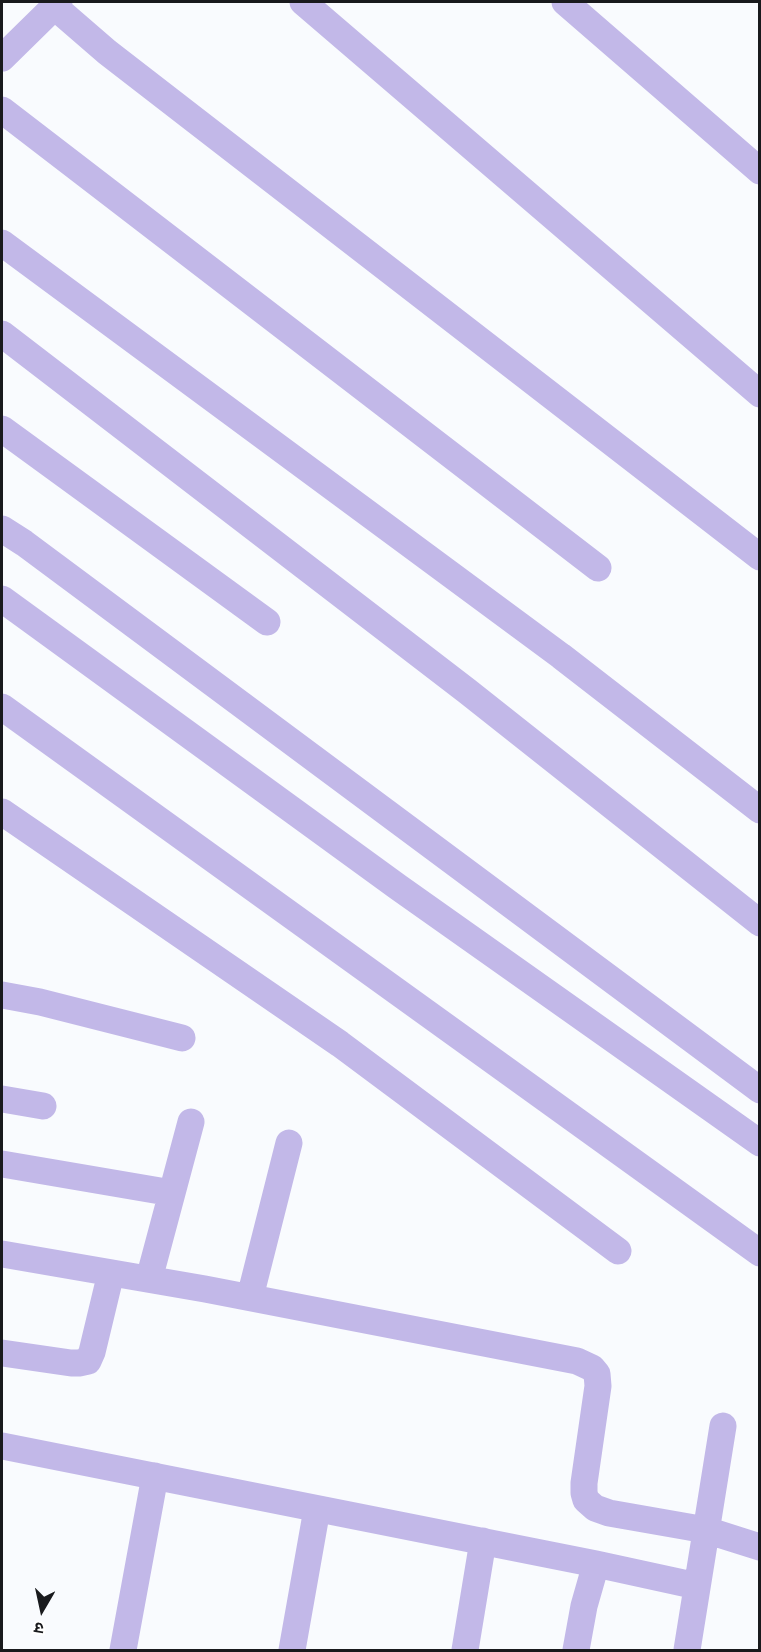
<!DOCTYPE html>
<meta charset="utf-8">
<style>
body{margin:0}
#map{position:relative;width:761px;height:1652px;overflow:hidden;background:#f9fbfe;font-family:"Fira Sans Condensed","Noto Sans Devanagari",sans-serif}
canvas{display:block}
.frame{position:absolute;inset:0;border:3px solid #191a1d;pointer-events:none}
.north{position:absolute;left:12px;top:1580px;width:60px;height:60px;-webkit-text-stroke:4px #fff;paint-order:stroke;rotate:189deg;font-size:16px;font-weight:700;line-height:24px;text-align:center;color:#191a1d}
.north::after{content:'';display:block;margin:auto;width:21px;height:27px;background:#191a1d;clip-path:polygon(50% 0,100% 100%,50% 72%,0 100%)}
</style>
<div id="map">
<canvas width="761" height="1652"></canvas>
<div class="frame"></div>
<div class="north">उ</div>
</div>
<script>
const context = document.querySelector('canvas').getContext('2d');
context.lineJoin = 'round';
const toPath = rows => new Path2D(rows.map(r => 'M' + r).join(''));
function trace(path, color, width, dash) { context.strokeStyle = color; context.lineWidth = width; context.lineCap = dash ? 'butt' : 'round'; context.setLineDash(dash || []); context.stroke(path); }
trace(toPath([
 [303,2,760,394],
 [565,2,760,171],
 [55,7,107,52,760,557],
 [2,58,59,2],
 [2,110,598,568],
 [2,243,561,656,760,810],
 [2,334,467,691,760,923],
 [2,429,267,622],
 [2,529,24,543,760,1090],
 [2,599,398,887,760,1143],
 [2,707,760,1253],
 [2,812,340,1044,618,1251],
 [2,995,40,1002,182,1038],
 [2,1099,43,1106],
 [2,1164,172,1193],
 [2,1254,205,1289,577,1361,592,1368,597,1374,598,1386,584,1483,584,1493,586,1500,595,1508,609,1513,706,1530,760,1547],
 [149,1279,191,1122],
 [250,1297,289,1143],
 [2,1353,71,1363,79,1363,88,1361,92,1352,111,1273],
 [2,1446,596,1564,697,1586],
 [123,1650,155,1476],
 [292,1650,317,1509],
 [465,1650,483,1541],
 [576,1650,584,1606,596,1564],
 [687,1650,723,1426]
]), '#c2b8e8', 27);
</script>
